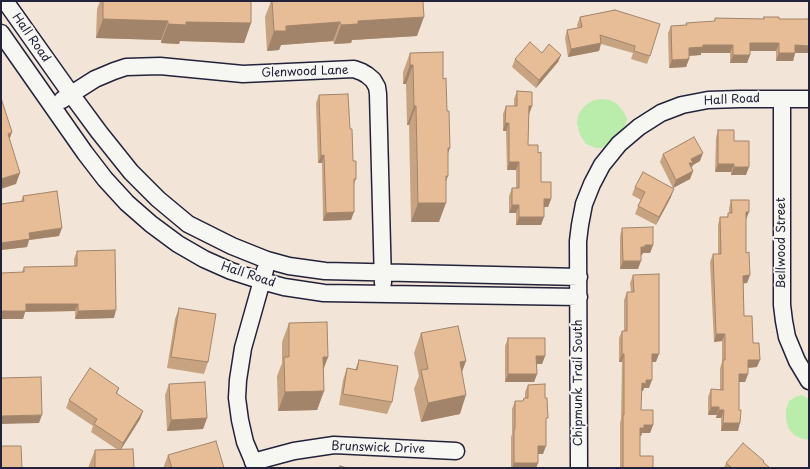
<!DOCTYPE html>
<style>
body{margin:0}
#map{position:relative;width:810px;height:469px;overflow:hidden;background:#f2e5d7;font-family:"Playpen Sans",sans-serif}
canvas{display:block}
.frame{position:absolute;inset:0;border:2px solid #22223b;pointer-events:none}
</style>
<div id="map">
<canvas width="810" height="469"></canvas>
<div class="frame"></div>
</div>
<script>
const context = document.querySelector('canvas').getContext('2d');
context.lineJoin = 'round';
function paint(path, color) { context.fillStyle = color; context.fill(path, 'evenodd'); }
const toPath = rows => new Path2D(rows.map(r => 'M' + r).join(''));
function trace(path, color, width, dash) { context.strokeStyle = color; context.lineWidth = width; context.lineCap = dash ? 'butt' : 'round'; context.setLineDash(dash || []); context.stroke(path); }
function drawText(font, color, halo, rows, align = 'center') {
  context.font = font + ' "Playpen Sans",sans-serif'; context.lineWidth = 4; context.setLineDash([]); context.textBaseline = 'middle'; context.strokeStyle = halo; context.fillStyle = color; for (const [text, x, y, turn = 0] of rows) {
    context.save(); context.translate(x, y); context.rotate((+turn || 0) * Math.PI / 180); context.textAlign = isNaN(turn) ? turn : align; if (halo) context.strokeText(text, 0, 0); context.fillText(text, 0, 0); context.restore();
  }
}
paint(toPath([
 [602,99,610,100,617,104,624,112,627,119,625,126,609,144,603,148,596,148,586,144,580,135,577,124,578,116,582,109,587,104,594,100],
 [802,395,809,399,809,440,800,438,794,435,789,429,786,420,786,410,789,401,795,397]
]), '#baecac');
const minor = toPath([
 [5,1,71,94,99,132,131,172,158,199,188,224,232,246,267,260,289,266,325,271,579,277],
 [1,33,85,153,105,179,127,203,151,224,178,244,204,259,231,271,262,281,284,287,324,293,579,297],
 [782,99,782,305,784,321,787,337,797,361,809,381],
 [62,100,95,79,114,71,126,67,160,66,243,74,354,69,362,72,367,75,373,80,377,87,378,94,383,283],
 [253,462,294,451,334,445,456,451],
 [256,468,245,442,240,420,237,398,238,380,243,348,265,270],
 [579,468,578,241,580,225,584,204,592,184,602,165,619,144,639,127,661,113,682,105,708,100,740,99,809,99]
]);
trace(minor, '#22223b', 19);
trace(minor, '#f6f6f2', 16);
paint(toPath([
 [100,1,251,1,251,23,244,43,180,41,179,44,161,43,161,40,96,38,97,9],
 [271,1,423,1,417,36,352,40,351,43,334,44,333,41,281,45,279,50,267,51,265,17],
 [615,10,650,56,647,64,631,59,633,53,601,44,599,51,568,57,565,38,567,30,578,28,577,25,580,17],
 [764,17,779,19,808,19,809,18,809,53,795,53,793,61,776,61,776,51,750,51,750,55,747,63,730,63,730,53,701,53,701,55,689,56,689,59,686,67,669,68,668,33,671,26,686,25,686,23,714,22,715,18,763,19],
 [410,53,443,79,448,154,446,183,439,222,411,222,409,125,407,125,406,84,403,84,403,72],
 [542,53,561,55,558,62,536,88,512,67,515,59],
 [517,91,532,106,529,114,528,145,538,153,541,182,551,199,548,207,544,207,541,225,516,225,516,213,509,213,509,196,512,188,516,188,516,170,507,170,506,131,503,131,503,114,506,106,514,106,514,99],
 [319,95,353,161,356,179,354,185,351,220,323,221,322,163,318,163,316,103],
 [718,130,734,141,746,175,731,175,731,172,715,172,716,138],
 [663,154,700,161,693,165,691,168,693,171,690,179,673,188,660,162],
 [635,187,671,197,656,225,635,214,638,206,641,200,632,195],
 [23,196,59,236,29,240,27,247,1,250,1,204,21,201],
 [731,200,746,220,746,253,750,275,747,283,743,283,744,316,753,343,757,367,748,368,748,374,745,382,739,382,738,431,721,431,721,418,716,418,717,415,708,415,708,397,711,389,720,390,720,368,722,362,722,341,714,342,710,262,713,254,718,254,718,225,720,217,727,217,729,213,729,208],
 [622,228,653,245,650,253,643,253,642,255,641,255,638,269,620,269,620,236],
 [77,251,114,318,75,319,75,311,25,312,23,319,22,272,24,267,74,266,74,259],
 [633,275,656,362,652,362,649,388,644,388,643,391,641,391,641,410,653,425,650,433,642,433,641,436,640,436,640,456,653,468,620,468,620,423,621,419,622,362,619,362,619,338,622,331,624,331,624,300,627,292,631,292,630,283],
 [179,308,208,362,204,374,167,368,175,319],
 [289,323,328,357,323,369,324,391,317,410,278,411,277,376,282,363,282,342],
 [421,333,466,361,462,371,460,414,421,422,414,389,419,376,414,353],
 [508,338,545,356,542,364,537,364,537,374,534,382,505,382,505,346],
 [359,360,392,402,387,414,339,405,343,380,347,368,355,370],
 [169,384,207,418,203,429,167,431,165,395],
 [528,385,545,398,546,422,543,454,538,454,538,463,536,468,511,468,511,437,512,434,512,409,515,401,523,401,524,398,525,398,525,392],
 [119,388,117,394,143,411,140,419,121,449,134,468,88,468,95,450,118,450,91,432,93,426,66,408,69,400],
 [168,455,224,468,164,468,164,466],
 [726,463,764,463,770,468,724,468]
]), '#c7a382');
paint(toPath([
 [424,17,417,36,352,40,351,43,334,44,341,25,358,21],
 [103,19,168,21,161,40,96,38],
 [186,22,251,23,244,43,180,41,179,44,161,43,168,24],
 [340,22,333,41,281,45,279,50,267,51,274,31,286,26],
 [601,43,599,51,568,57,571,49],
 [750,43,779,43,776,51,747,51],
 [703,45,733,45,730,53,701,53,701,55,686,56,689,48],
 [795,45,809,46,809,53,793,53],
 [779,53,795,53,793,61,776,61],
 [561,55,558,62,536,88,539,80],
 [733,55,750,55,747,63,730,63],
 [689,59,686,67,669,68,672,60],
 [410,65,413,65,406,84,403,84],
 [414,106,416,106,409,125,407,125],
 [529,106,532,106,529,114,526,114],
 [505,123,509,123,506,131,503,131],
 [12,132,8,144,8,134],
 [448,148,450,148,443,167],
 [703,153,700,161,693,165,690,171,689,163,691,159],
 [324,155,322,163,318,163,321,156],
 [509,162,519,162,516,170,507,170],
 [718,164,734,164,731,172,715,172],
 [734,167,749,167,746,175,731,175],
 [693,171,690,179,673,188,676,180],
 [20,173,16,184,1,189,1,179],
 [446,176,448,176,441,195],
 [674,189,671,197,656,225,659,217],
 [544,199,551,199,548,207,541,207],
 [418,203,446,203,439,222,411,222],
 [512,205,519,205,516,213,509,213],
 [354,212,351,220,323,221,326,213],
 [746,212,749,212,746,220,743,220],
 [519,217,544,217,541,225,516,225],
 [62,228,59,236,29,240,27,247,1,250,1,243,29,233],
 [645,245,653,245,650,253,643,253,642,255,638,255,641,247],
 [623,261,641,261,638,269,620,269],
 [750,275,747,283,740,284,743,276],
 [26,304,78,304,75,311,25,312,23,319,1,319,1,311],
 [116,310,114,318,75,319,78,311],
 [716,334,725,334,722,341,714,342],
 [622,354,624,354,622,362,619,362],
 [652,354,659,354,656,362,649,362],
 [536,356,545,356,542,364,534,364],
 [323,357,328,357,321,376],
 [748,360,760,360,757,367,745,368],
 [466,361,459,380,460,362],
 [508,374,537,374,534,382,505,382],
 [739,374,748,374,745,382,737,382],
 [646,380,652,380,649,388,644,388,643,391,639,391,642,383],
 [324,391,317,410,278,411,285,392],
 [466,395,460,414,421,422,428,403],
 [711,407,719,407,717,415,708,415],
 [719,410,724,410,721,418,716,418],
 [143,411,140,419,120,451,123,443],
 [42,415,39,423,1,424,1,416],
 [207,418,203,429,167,431,171,420],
 [723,423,740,423,738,431,721,431],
 [644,425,653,425,650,433,642,433,641,436,637,436,640,428],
 [538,446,546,446,543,454,535,454],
 [514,463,538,463,536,468,512,468]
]), '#a2846a');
const building = toPath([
 [103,1,251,1,251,23,186,22,186,25,168,24,168,21,103,19,103,1],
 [272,1,423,1,424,17,358,21,358,24,341,25,340,22,286,26,286,31,274,31,272,1],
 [615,10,660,24,650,56,634,51,635,46,600,35,601,43,571,49,567,30,582,27,580,17,615,10],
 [764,17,779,17,779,19,808,19,808,18,809,18,809,46,795,45,795,53,779,53,779,43,750,43,750,55,733,55,733,45,703,45,703,47,689,48,689,59,672,60,671,26,687,25,686,23,715,21,715,18,764,19,764,17],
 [530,42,542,53,549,44,561,55,539,80,515,59,530,42],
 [443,52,443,79,446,78,447,111,449,111,450,148,448,148,448,176,446,176,446,203,418,203,416,106,414,106,413,65,410,65,410,53,443,52],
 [517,91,532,92,532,106,529,106,528,145,538,145,538,153,541,152,541,182,551,182,551,199,544,199,544,217,519,217,519,205,512,205,512,188,519,188,519,162,509,162,509,123,505,123,506,106,517,106,517,91],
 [348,94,350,129,352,129,353,161,356,161,356,179,354,179,354,212,326,213,324,155,321,156,319,95,348,94],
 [1,98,12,132,8,134,20,173,1,179,1,98],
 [718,130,734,130,734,141,749,141,749,167,734,167,734,164,718,164,718,130],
 [694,137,703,153,691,159,693,163,689,163,693,171,676,180,663,154,694,137],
 [643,172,674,189,659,217,638,206,645,192,635,187,643,172],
 [57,191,62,228,29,233,30,239,1,243,1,204,24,201,23,196,57,191],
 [731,200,749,200,749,212,746,212,746,253,749,252,750,275,743,276,744,316,752,316,753,343,759,343,760,360,748,360,748,374,739,374,739,410,741,410,740,423,723,423,724,410,719,410,719,407,711,407,711,389,723,390,723,360,725,360,725,334,716,334,713,254,721,254,720,217,728,217,728,213,732,213,731,200],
 [653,227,653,245,645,245,645,247,641,247,641,261,623,261,622,228,653,227],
 [115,250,116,310,78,311,78,304,26,304,26,311,1,311,1,273,24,272,24,267,77,266,77,251,115,250],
 [659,274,659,354,652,354,652,380,646,380,646,384,642,383,641,410,653,410,653,425,644,425,644,428,640,428,640,456,653,456,653,468,623,468,623,415,624,415,624,354,622,354,622,331,627,331,627,292,634,292,633,275,659,274],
 [179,308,216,314,208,362,171,357,179,308],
 [327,322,328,357,323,357,324,391,285,392,284,357,289,357,289,323,327,322],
 [458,326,466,361,460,362,466,395,428,403,421,370,428,369,421,333,458,326],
 [508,338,545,338,545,356,536,356,537,374,508,374,508,338],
 [359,360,398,366,392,402,343,394,347,368,357,370,359,360],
 [90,368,119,388,116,393,143,411,123,443,94,424,97,419,69,400,90,368],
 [41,377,42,415,1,416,1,378,41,377],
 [205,382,207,418,171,420,169,384,205,382],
 [545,384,545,398,547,398,548,418,546,418,546,446,538,446,538,463,514,463,514,429,515,429,515,401,523,401,524,398,528,398,528,385,545,384],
 [216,441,224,468,172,468,168,455,216,441],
 [743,443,764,461,763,462,770,468,732,468,726,463,743,443],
 [1,446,21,446,22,468,1,468,1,446],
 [133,449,134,468,95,468,95,450,133,449],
 [340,466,347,468,339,468,340,466]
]);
paint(building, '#e7bd97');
trace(building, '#a2846a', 1);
drawText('12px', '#22223b', '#f6f6f2', [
 ["Hall Road",31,38,55],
 ["Glenwood Lane",305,72,-2],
 ["Hall Road",732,100,-3],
 ["Bellwood Street",782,243,-90],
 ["Hall Road",248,275,18],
 ["Chipmunk Trail South",579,383,-90],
 ["Brunswick Drive",378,448,2]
]);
</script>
